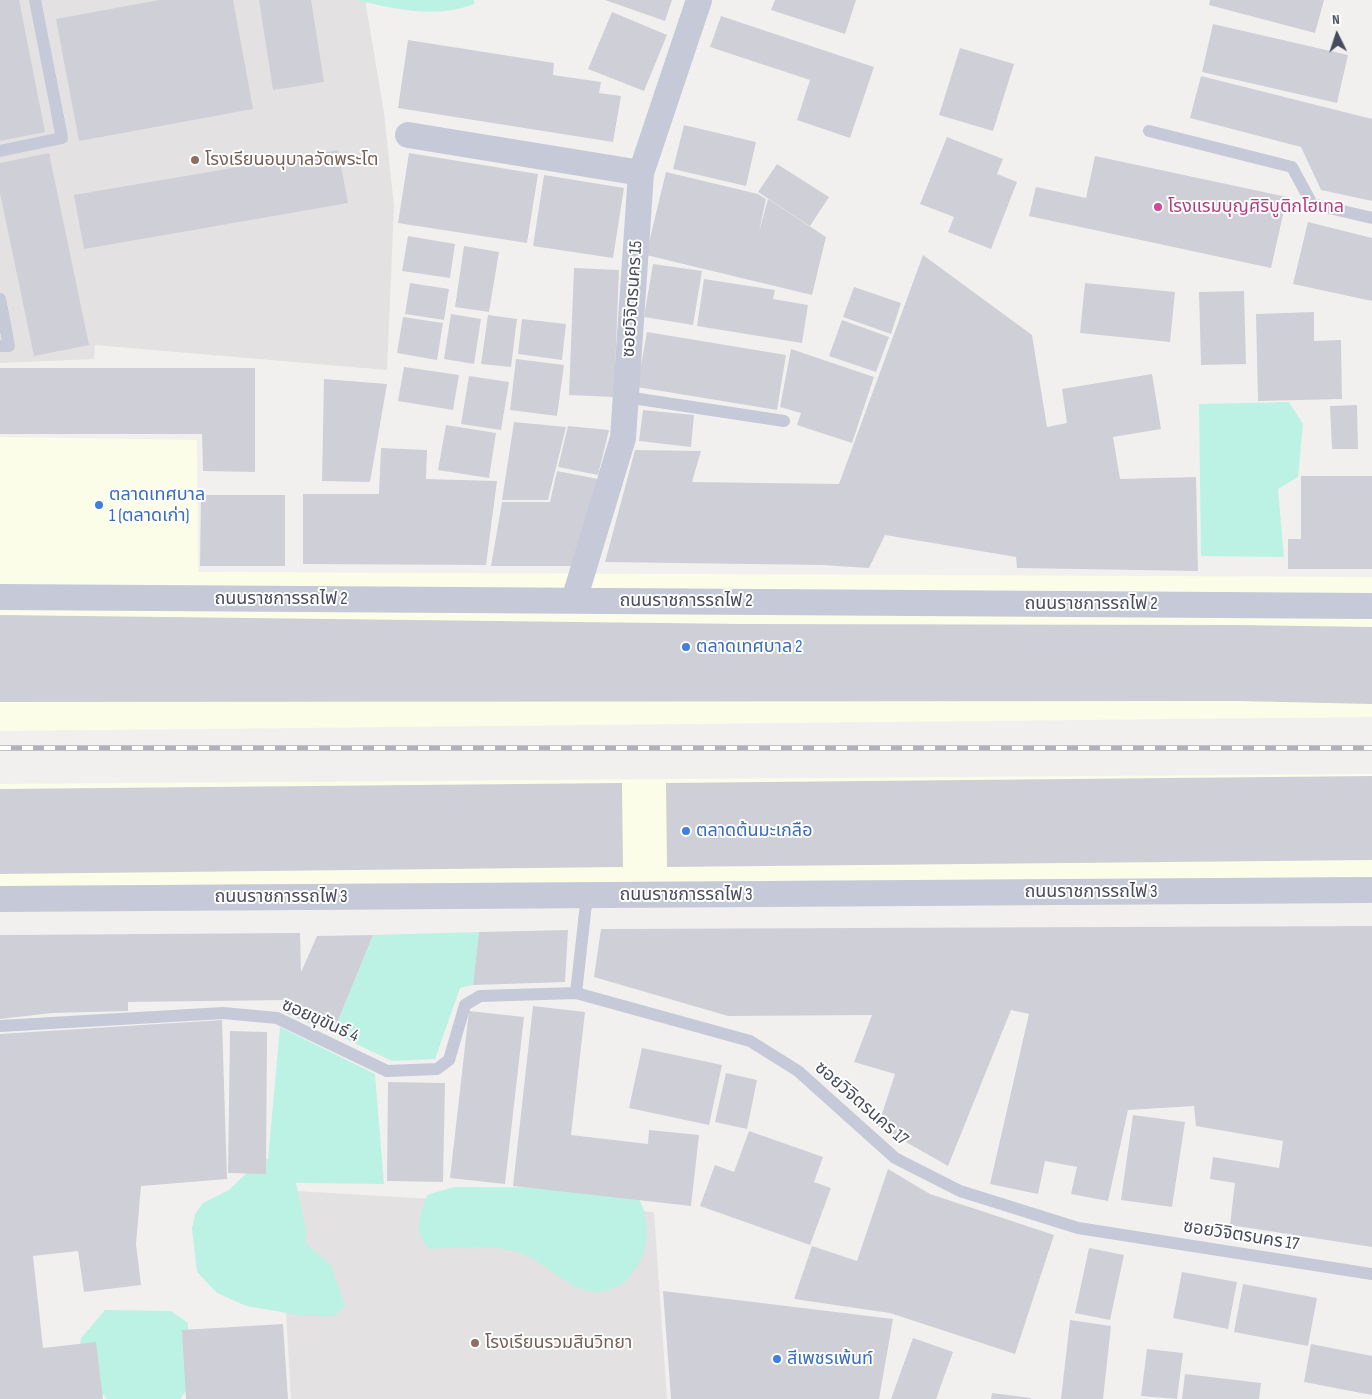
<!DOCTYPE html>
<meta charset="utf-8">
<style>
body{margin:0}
#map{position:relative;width:1372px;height:1399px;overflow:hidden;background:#f2f0ef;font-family:"Sofia Sans Condensed",sans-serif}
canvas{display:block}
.north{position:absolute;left:1312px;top:10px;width:50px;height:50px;-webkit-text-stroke:4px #fff;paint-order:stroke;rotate:356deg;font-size:14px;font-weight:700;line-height:20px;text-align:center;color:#464a5e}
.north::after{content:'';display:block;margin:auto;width:18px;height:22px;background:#464a5e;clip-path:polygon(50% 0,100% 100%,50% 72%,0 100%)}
</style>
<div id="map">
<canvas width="1372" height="1399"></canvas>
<div class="north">N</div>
</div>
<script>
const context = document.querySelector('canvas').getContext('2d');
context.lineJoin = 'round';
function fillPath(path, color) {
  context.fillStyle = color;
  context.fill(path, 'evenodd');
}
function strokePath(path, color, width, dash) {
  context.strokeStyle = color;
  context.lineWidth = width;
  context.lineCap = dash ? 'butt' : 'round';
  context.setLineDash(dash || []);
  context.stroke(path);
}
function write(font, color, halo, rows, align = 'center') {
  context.font = font + ' "Sofia Sans Condensed","Noto Sans Thai",sans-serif';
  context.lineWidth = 4;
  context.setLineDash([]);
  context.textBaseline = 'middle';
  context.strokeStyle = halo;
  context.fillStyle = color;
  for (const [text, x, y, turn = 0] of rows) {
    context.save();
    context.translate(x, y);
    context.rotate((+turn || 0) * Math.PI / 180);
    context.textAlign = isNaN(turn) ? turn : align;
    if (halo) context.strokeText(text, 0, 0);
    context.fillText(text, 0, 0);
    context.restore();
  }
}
fillPath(new Path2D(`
 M 0,437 L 197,440 L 198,572 L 1372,577 L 1372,717 L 0,731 Z
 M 1372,774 L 1372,877 L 0,886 L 0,784 Z`), '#fcfde9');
fillPath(new Path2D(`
 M 0,0 L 365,0 L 384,113 L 394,206 L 387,370 L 95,345 L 94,359 L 0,363 Z
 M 279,1190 L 654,1212 L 667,1399 L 291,1399 Z`), '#e3e1e1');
fillPath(new Path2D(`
 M 356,0 L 474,0 L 474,4 C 436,19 395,9 356,0 Z
 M 1289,402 L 1303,424 L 1298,477 L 1278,489 L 1284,557 L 1201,556 L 1199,404 Z
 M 479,932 L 473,985 L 460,988 L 435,1059 L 392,1061 L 333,1033 L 373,935 Z
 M 280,1027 L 375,1074 L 384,1184 L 296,1183 L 306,1229 L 306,1244 L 331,1265 L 345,1306 L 334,1316 L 305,1316 L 246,1306 L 217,1293 L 197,1272 L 192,1229 L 195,1214 L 203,1203 L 229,1190 L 261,1159 L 268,1159 Z
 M 454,1187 L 626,1188 C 642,1198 646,1211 647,1230 C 648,1248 641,1262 631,1275 C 624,1284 619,1286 609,1290 C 575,1302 548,1260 517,1252 C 489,1244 458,1248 429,1249 C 412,1229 420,1217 427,1195 Z
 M 105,1310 L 171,1311 L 188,1323 L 188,1388 L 180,1399 L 107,1399 L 77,1366 L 81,1338 Z`), '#bcf2e4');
fillPath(new Path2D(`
 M 0,0 L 19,0 L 45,132 L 0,141 Z
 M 159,0 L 233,0 L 253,109 L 79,141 L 56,19 Z
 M 259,0 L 311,0 L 324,82 L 273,90 Z
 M 605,0 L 672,0 L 665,21 Z
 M 775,0 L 856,0 L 845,34 L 771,10 Z
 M 1210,0 L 1324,0 L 1315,33 L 1209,5 Z
 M 612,12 L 667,35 L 644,91 L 588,69 Z
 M 721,16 L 874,67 L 850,138 L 797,120 L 810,80 L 710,47 Z
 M 1213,24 L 1348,55 L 1337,103 L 1202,72 Z
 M 408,40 L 554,63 L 553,75 L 601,82 L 599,93 L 621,96 L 613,142 L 398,108 Z
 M 960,48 L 1014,64 L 993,131 L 939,115 Z
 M 1201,76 L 1372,119 L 1372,201 L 1321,190 L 1301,147 L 1190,118 Z
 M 684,125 L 756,142 L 746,186 L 673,169 Z
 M 947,137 L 1003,159 L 997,174 L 1017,182 L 991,249 L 948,232 L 954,217 L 920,204 Z
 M 338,150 L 348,203 L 84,249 L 74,195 Z
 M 49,153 L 89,345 L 34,356 L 0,193 L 0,163 Z
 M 409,153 L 538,174 L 527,243 L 398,223 Z
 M 1095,156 L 1287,197 L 1271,268 L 1029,216 L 1036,187 L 1086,198 Z
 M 777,164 L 829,197 L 810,226 L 758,192 Z
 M 666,172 L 758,194 L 766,199 L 759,232 L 768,199 L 826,237 L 812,295 L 646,255 Z
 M 544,175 L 624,188 L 613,258 L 533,246 Z
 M 1308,222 L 1372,238 L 1372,301 L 1293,284 Z
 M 408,236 L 455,244 L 450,278 L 402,271 Z
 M 464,246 L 499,252 L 489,312 L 455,307 Z
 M 923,255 L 1032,335 L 1047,427 L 1067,423 L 1062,389 L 1152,374 L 1161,429 L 1113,437 L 1120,479 L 1196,477 L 1198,571 L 1017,568 L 1016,557 L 885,535 L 869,568 L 822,565 L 605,562 L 635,450 L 701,451 L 692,482 L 839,484 Z
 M 653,264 L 702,271 L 693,325 L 644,317 Z
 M 574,268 L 619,270 L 614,397 L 569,395 Z
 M 704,279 L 775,290 L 773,299 L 808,305 L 802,343 L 697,326 Z
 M 410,283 L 449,289 L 444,320 L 405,314 Z
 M 1085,283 L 1175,292 L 1170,342 L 1080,333 Z
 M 854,287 L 901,303 L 891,334 L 843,317 Z
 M 1244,291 L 1246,364 L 1201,365 L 1199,292 Z
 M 1314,312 L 1314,341 L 1341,340 L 1342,399 L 1258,401 L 1256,314 Z
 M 451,314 L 481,319 L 474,364 L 444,359 Z
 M 488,315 L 517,319 L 511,367 L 481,364 Z
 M 403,317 L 443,323 L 437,360 L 397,353 Z
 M 522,319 L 566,324 L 562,360 L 518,354 Z
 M 842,320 L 889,337 L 876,372 L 829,356 Z
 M 647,332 L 786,355 L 777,410 L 637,387 Z
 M 791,349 L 874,377 L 852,443 L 797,425 L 801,413 L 780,407 Z
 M 516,359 L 564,365 L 557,416 L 510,410 Z
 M 404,367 L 459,375 L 453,410 L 398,401 Z
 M 0,368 L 255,368 L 255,472 L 203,471 L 202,434 L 0,434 Z
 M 469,376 L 509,382 L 501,430 L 461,424 Z
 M 324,379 L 387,384 L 370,482 L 322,481 Z
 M 1357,405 L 1358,449 L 1332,449 L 1330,406 Z
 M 643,410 L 694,415 L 691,447 L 639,441 Z
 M 514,422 L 566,427 L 548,500 L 502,500 Z
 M 446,425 L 496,433 L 489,478 L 438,470 Z
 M 568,426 L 609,430 L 598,475 L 558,467 Z
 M 381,448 L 427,450 L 426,479 L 497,481 L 486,565 L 303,564 L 303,494 L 379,494 Z
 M 557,471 L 598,479 L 578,566 L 491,566 L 502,502 L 550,502 Z
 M 1301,476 L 1372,476 L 1372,569 L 1288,569 L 1288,539 L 1301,539 Z
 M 201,495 L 285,495 L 285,566 L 200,566 Z
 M 0,615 L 743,624 L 1237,625 L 1372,627 L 1372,704 L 1237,701 L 0,702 Z
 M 1372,776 L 1372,860 L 667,867 L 666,783 Z
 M 622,783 L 623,867 L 0,874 L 0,789 Z
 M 1372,926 L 1372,1247 L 1230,1225 L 1235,1183 L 1210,1179 L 1213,1157 L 1279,1168 L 1283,1141 L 1196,1126 L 1194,1106 L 1128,1110 L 1108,1201 L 1071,1194 L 1077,1167 L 1045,1161 L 1038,1194 L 990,1184 L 1029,1014 L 1011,1010 L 948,1166 L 878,1126 L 895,1074 L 854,1062 L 872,1015 L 728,1016 L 594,977 L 601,929 Z
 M 568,930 L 565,982 L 473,985 L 479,932 Z
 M 300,933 L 301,972 L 317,936 L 373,935 L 333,1033 L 283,1012 L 288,1000 L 128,1002 L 128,1011 L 52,1013 L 0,1019 L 0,935 Z
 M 533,1006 L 585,1012 L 571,1135 L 648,1144 L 649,1130 L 699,1135 L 691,1206 L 513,1186 Z
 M 469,1011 L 524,1017 L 505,1184 L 450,1178 Z
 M 222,1020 L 227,1179 L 141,1186 L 136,1244 L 141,1285 L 84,1292 L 78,1251 L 33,1256 L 43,1348 L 96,1342 L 103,1399 L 0,1399 L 0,1034 Z
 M 230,1031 L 267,1032 L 266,1174 L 228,1173 Z
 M 642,1048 L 722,1065 L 709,1125 L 629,1108 Z
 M 726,1073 L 757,1080 L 747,1129 L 715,1122 Z
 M 388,1082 L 445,1083 L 443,1182 L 387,1181 Z
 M 1133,1115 L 1185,1122 L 1172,1207 L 1121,1200 Z
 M 749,1131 L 823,1157 L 814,1182 L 831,1188 L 810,1245 L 700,1206 L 715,1165 L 734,1172 Z
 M 888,1169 L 930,1194 L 1054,1235 L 1015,1354 L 890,1313 L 794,1299 L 812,1246 L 857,1261 Z
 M 1089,1248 L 1124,1255 L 1110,1320 L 1075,1313 Z
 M 1182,1272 L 1237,1282 L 1228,1329 L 1173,1318 Z
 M 1243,1284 L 1317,1298 L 1308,1346 L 1234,1332 Z
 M 663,1291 L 893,1319 L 879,1399 L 671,1399 Z
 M 1070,1320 L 1111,1326 L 1103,1399 L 1061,1399 Z
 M 283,1324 L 288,1399 L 186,1399 L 182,1330 Z
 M 913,1338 L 953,1352 L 936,1399 L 891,1399 Z
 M 1311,1344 L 1372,1356 L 1372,1395 L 1304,1382 Z
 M 1147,1349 L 1183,1353 L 1177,1399 L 1141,1396 Z
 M 1185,1374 L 1261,1383 L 1259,1399 L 1182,1399 Z
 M 992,1393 L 1031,1398 L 1031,1399 L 991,1399 Z`), '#cfcfd7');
strokePath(new Path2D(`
 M 1149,131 L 1292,167 L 1312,204 L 1372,218
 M 0,151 L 62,138 L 35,0
 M 0,299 L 9,346 L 0,346
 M 626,397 L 784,421
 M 587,895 L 576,993 L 750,1041 L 798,1071 L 895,1158 L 960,1191 L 1078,1228 L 1372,1274
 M 0,1026 L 223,1013 L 277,1018 L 387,1071 L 437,1069 L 449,1060 L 465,1005 L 480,996 L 576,993`), '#c5c9d8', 12);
strokePath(new Path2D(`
 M 408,135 L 641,173
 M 0,597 L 1372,606
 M 574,600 L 623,438 L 641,173 L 699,0
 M 0,899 L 1372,890`), '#c5c9d8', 26);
const rail = new Path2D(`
 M 0,748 L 1372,748`);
strokePath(rail, '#b1b1ba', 5.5);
strokePath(rail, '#fff', 4, [11]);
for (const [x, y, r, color] of [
 [195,160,5,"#8d6e63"],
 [1158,207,5,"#d1479c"],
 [99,505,5,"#3f7fe0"],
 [686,647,5,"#3f7fe0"],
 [686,831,5,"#3f7fe0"],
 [475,1343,5,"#8d6e63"],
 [777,1359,5,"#3f7fe0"]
]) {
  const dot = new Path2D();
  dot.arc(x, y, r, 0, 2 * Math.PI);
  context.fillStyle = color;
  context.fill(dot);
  strokePath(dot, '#fff', 2);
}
write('18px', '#785e54', '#fff', [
 ["โรงเรียนอนุบาลวัดพระโต",205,160],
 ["โรงเรียนรวมสินวิทยา",485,1343]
], 'left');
write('18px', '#b23c85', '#fff', [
 ["โรงแรมบุญศิริบูติกโฮเทล",1168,207]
], 'left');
write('18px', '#464a5e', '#fff', [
 ["ซอยวิจิตรนคร 15",633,299,-86],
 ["ถนนราชการรถไฟ 2",281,599],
 ["ถนนราชการรถไฟ 2",686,601],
 ["ถนนราชการรถไฟ 2",1091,604],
 ["ถนนราชการรถไฟ 3",1091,892],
 ["ถนนราชการรถไฟ 3",686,895],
 ["ถนนราชการรถไฟ 3",281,897],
 ["ซอยขุขันธ์ 4",320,1021,24],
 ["ซอยวิจิตรนคร 17",861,1104,41],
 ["ซอยวิจิตรนคร 17",1241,1236,9]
]);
write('18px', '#366cbe', '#fff', [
 ["ตลาดเทศบาล",109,495],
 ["1 (ตลาดเก่า)",109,516],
 ["ตลาดเทศบาล 2",696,647],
 ["ตลาดต้นมะเกลือ",696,831],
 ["สีเพชรเพ้นท์",787,1359]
], 'left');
</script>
